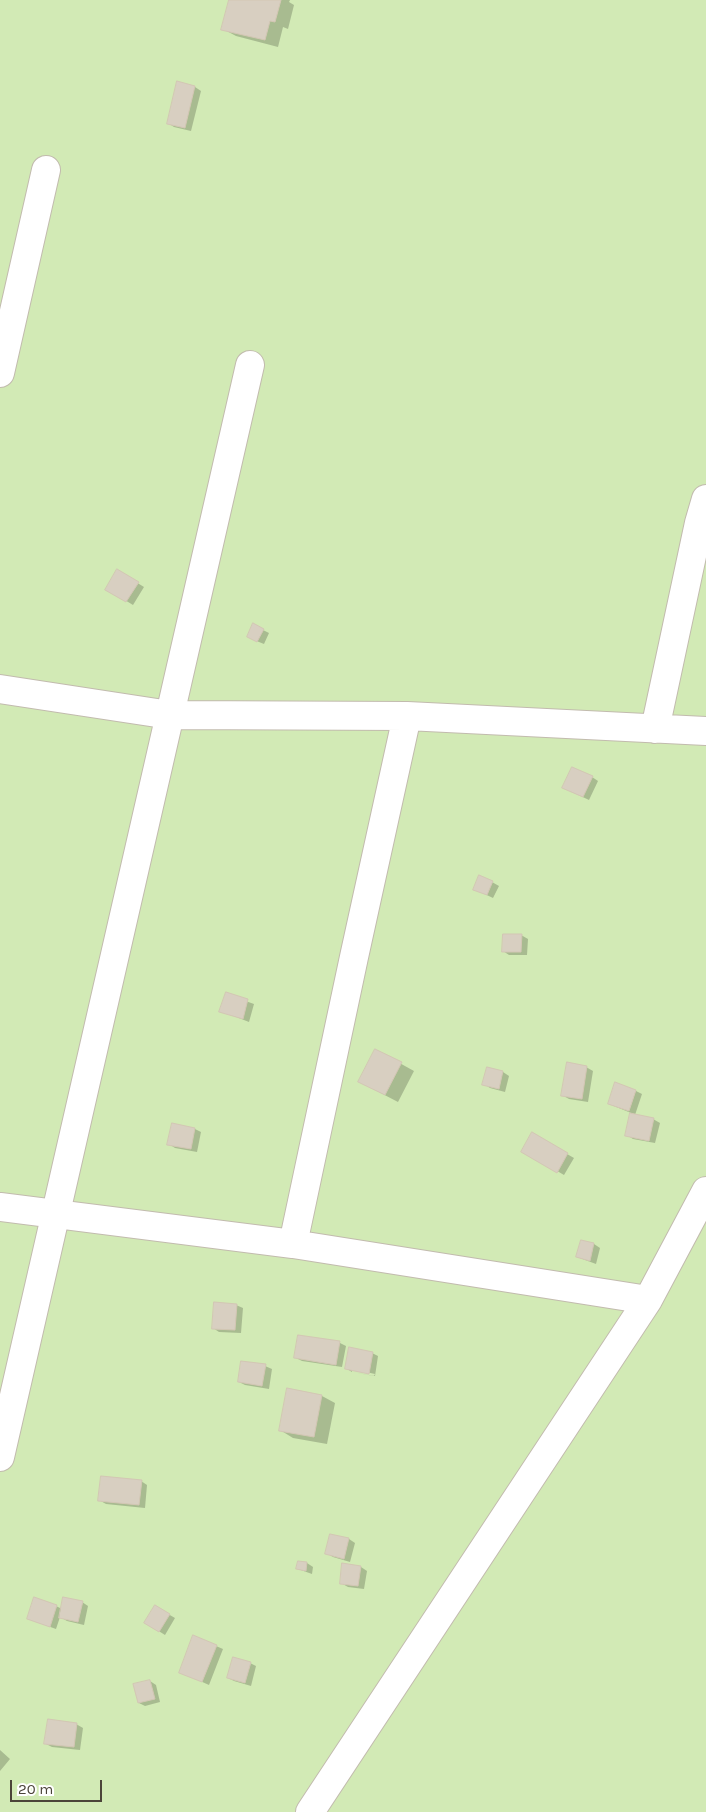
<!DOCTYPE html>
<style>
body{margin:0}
#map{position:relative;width:706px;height:1812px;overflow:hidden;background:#f6f3ec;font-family:Karla,sans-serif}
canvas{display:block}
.scale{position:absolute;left:10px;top:1780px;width:92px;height:22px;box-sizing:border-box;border:2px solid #4b4439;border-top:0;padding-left:6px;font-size:15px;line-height:18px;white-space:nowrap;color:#4b4439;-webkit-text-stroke:4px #fff;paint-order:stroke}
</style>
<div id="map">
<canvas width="706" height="1812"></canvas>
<div class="scale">20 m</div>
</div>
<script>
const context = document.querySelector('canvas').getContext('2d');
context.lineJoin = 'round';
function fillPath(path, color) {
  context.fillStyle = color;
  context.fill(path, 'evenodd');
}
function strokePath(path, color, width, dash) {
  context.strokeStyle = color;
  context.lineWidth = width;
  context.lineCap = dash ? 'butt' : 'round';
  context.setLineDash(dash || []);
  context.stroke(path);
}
fillPath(new Path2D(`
 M 0,0 L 706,0 L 706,1812 L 0,1812 Z`), '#d2eab5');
fillPath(new Path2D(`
 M 230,0 L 290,0 L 289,2 L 294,5 L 288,29 L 283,27 L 278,47 L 236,36 L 223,29 Z
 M 178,83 L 195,87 L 201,91 L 191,131 L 174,127 L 168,123 Z
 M 118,571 L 144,587 L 133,605 L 107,589 Z
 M 263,630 L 269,633 L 264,644 L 254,640 Z
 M 592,777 L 598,781 L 589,800 L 570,791 Z
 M 492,882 L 499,886 L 493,898 L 474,889 Z
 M 521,935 L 528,939 L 527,955 L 509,955 L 503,951 Z
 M 226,994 L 254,1004 L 249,1022 L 221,1011 Z
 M 376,1050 L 414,1071 L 398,1102 L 373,1089 Z
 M 586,1067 L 593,1071 L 588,1102 L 569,1099 L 562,1095 Z
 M 488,1068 L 503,1072 L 509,1076 L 505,1092 L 490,1088 L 484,1084 Z
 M 636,1091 L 642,1094 L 635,1115 L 653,1119 L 660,1123 L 655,1143 L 633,1139 L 627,1135 L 631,1113 L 609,1104 Z
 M 195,1129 L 201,1132 L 197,1152 L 175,1148 L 169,1144 Z
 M 532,1134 L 574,1158 L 564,1175 L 523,1151 Z
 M 594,1244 L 600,1248 L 596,1264 L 577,1257 Z
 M 236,1305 L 243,1308 L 241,1333 L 219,1332 L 213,1328 Z
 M 340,1343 L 346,1346 L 342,1367 L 302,1361 L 296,1358 Z
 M 372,1353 L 378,1356 L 375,1376 L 352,1372 L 374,1376 L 375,1374 L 352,1369 L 352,1372 L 347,1369 Z
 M 265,1366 L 272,1369 L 269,1389 L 245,1385 L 239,1382 Z
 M 322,1396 L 335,1403 L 327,1444 L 293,1438 L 280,1430 Z
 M 141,1481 L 147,1485 L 145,1508 L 106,1504 L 99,1500 Z
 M 331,1535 L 349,1539 L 355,1543 L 350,1562 L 333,1557 L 327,1553 Z
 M 299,1562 L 307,1563 L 313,1567 L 312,1574 L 298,1569 Z
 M 361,1567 L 367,1571 L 364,1589 L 348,1587 L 341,1583 Z
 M 82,1602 L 88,1606 L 84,1625 L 67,1621 L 60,1617 L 56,1629 L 28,1619 L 56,1606 L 62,1609 Z
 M 156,1607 L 175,1618 L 165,1635 L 146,1623 Z
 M 216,1646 L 223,1649 L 209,1685 L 180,1672 Z
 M 250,1663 L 256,1666 L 251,1686 L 234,1681 L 228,1678 Z
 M 150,1681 L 156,1685 L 160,1702 L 145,1706 L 139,1703 Z
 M 76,1724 L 83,1728 L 80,1750 L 52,1747 L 46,1744 Z
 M 0,1750 L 10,1759 L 0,1771 Z`), '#0003');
const building = new Path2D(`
 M 229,0 L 281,0 L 275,22 L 270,21 L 265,40 L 221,30 Z
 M 177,81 L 195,86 L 185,128 L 167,124 Z
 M 117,569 L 139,582 L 126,602 L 105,590 Z
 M 253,623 L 264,629 L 257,642 L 247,637 Z
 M 572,767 L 593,776 L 583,797 L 562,788 Z
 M 479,875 L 493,881 L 487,895 L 473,890 Z
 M 503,934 L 522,934 L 521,952 L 502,952 Z
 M 226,992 L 248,999 L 243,1019 L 219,1012 Z
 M 375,1049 L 402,1062 L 385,1095 L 358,1082 Z
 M 567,1062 L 587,1066 L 582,1099 L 561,1096 Z
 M 487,1067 L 503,1071 L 499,1089 L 482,1085 Z
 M 615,1082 L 636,1090 L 629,1111 L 608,1104 Z
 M 630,1113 L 654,1118 L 649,1141 L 625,1136 Z
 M 172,1123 L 195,1128 L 191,1149 L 167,1145 Z
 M 532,1132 L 568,1153 L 557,1173 L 521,1152 Z
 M 581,1240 L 594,1243 L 590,1261 L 576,1257 Z
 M 214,1302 L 237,1304 L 235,1330 L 212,1329 Z
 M 298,1335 L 340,1341 L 336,1365 L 294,1358 Z
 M 349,1347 L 373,1352 L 369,1374 L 345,1369 Z
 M 241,1361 L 266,1364 L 262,1386 L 238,1382 Z
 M 287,1388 L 322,1395 L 314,1437 L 279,1431 Z
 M 101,1476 L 142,1480 L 139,1505 L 98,1501 Z
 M 330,1534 L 349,1538 L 344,1559 L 325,1554 Z
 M 298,1561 L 307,1562 L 306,1571 L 296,1569 Z
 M 342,1563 L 361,1566 L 358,1586 L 340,1584 Z
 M 34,1597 L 57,1605 L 50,1627 L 27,1619 Z
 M 63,1597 L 83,1601 L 78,1622 L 59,1618 Z
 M 155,1605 L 170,1614 L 159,1632 L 144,1623 Z
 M 193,1635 L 217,1645 L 202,1682 L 179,1673 Z
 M 233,1657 L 251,1662 L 245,1683 L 227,1678 Z
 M 150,1680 L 155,1699 L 138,1703 L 133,1684 Z
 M 48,1719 L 77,1723 L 74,1747 L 44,1744 Z`);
fillPath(building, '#d8cfc1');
strokePath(building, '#d3c7b4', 1);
const minor = new Path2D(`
 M 0,373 L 46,170
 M 0,689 L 170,715 L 407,716 L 354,957 L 293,1244
 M 407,716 L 706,731
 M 655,729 L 699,523 L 706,499
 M 0,1207 L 293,1244 L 648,1300
 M 0,1457 L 250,365
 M 310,1812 L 648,1300 L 706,1191`);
strokePath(minor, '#c2bbae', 30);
strokePath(minor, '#fff', 28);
</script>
